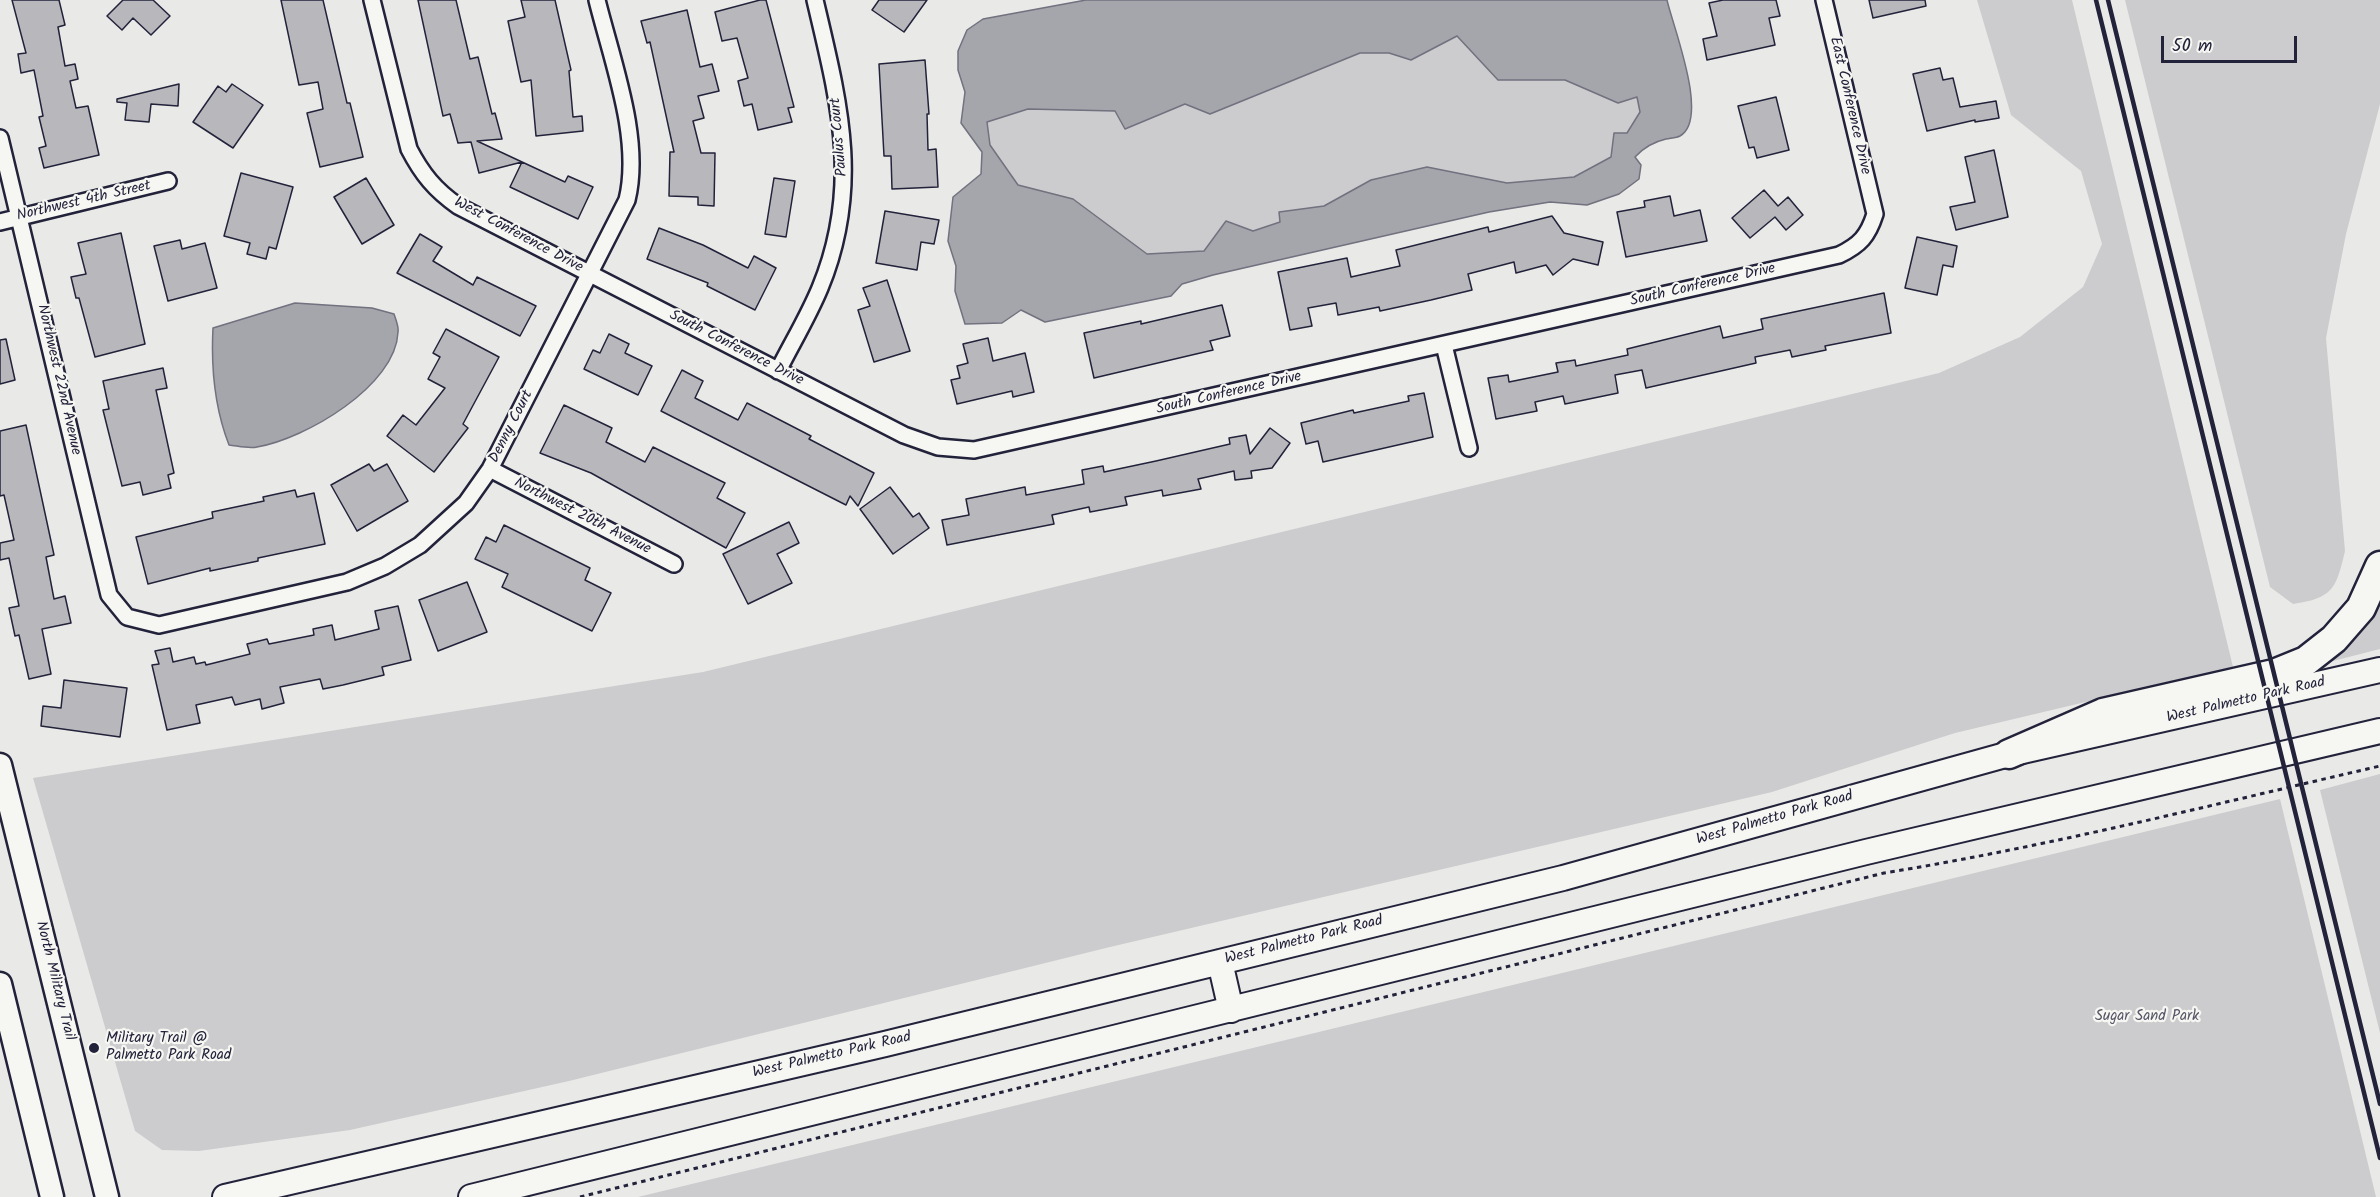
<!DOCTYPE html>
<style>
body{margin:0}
#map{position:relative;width:2380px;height:1197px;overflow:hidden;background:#e9e9e7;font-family:Kalam,sans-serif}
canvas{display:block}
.scale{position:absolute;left:2161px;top:36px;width:136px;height:27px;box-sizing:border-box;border:3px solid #22223b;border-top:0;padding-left:8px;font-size:18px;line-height:21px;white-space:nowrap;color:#22223b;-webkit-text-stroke:4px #f6f6f2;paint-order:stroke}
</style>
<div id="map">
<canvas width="2380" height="1197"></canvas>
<div class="scale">50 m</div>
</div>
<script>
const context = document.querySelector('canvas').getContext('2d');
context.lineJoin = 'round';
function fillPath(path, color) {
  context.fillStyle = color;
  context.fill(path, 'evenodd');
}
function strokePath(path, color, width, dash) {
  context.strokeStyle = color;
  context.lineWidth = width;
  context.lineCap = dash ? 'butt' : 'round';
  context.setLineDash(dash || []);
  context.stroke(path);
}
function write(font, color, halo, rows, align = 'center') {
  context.font = font + ' Kalam,sans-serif';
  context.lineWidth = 4.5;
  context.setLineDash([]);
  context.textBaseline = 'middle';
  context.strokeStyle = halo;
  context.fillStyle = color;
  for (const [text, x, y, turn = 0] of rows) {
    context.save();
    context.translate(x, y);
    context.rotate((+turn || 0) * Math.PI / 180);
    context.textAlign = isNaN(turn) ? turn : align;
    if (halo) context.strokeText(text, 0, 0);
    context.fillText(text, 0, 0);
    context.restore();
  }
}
fillPath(new Path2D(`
 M 1977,0 L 2072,0 L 2233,667 L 1955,733 L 1772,792 L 1110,947 L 569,1081 L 350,1130 L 199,1151 L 162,1150 L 135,1131 L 33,778 L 703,672 L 1939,373 L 2020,337 L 2083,287 L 2102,244 L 2081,171 L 2011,115 Z
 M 2125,0 L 2380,0 L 2380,104 L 2346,234 L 2326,338 L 2345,551 C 2336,589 2333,598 2293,604 L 2270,587 Z
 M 1457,36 L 1498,80 L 1565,80 L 1618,103 L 1637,97 L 1640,112 L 1627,133 L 1614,133 L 1611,157 L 1574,177 L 1507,184 L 1427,167 L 1371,180 L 1324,206 L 1279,212 L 1280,222 L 1253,231 L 1226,221 L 1204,251 L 1147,254 L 1073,199 L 1018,185 L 990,145 L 987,122 L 1028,109 L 1115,111 L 1125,129 L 1185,104 L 1210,114 L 1360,53 L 1389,53 L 1411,60 Z
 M 2380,606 L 2380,649 L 2329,662 L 2359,635 Z
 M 2380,774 L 2380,1033 L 2320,790 Z
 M 2280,799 L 2376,1197 L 638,1197 Z`), '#ccccce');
const water = new Path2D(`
 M 1086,0 L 1667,0 C 1673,27 1710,119 1680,136 C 1676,138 1670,138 1666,139 C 1653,142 1644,147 1635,157 L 1641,165 L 1639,179 L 1619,194 L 1587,205 L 1550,202 L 1489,212 L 1213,275 L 1182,284 L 1171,296 L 1045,322 L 1021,310 L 1002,323 L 965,324 L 955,291 L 956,266 L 948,241 L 953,197 L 981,174 L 982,152 L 961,123 L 965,92 L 958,70 L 958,51 L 967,30 L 983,19 ZM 1457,36 L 1498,80 L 1565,80 L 1618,103 L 1637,97 L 1640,112 L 1627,133 L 1614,133 L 1611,157 L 1574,177 L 1507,183 L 1427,167 L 1371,180 L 1324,206 L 1279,212 L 1280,222 L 1253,231 L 1226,221 L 1204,251 L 1147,254 L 1073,199 L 1018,185 L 990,145 L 987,122 L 1028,109 L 1115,111 L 1125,129 L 1185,104 L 1210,114 L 1360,53 L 1389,53 L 1411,60 Z
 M 295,303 L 372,308 L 394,314 C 396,320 399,327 398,332 C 396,386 305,439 257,447 C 249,449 238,446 229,445 C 215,409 211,366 213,328 Z`);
fillPath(water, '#a5a5ac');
strokePath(water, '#71717f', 1.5);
const building = new Path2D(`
 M 12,0 L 59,0 L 65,25 L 58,27 L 65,66 L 75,64 L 78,79 L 70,81 L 76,108 L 88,106 L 99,155 L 44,168 L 39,148 L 46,146 L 39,117 L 43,116 L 34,70 L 21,73 L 18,54 L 26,53 Z
 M 123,0 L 153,0 L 170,16 L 151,35 L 133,18 L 122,30 L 107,16 Z
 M 281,0 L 323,0 L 347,103 L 350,103 L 363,157 L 320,167 L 307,113 L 323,109 L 318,82 L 299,85 Z
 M 418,0 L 456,0 L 470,59 L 478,57 L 492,114 L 495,113 L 502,139 L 477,141 L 565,182 L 568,176 L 593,187 L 578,219 L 510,187 L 522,162 L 479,173 L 471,142 L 458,143 L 450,114 L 443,116 Z
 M 521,0 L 555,0 L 571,70 L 569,71 L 573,117 L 582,116 L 583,131 L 536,136 L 531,80 L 521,82 L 508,21 L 525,17 Z
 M 760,0 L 766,0 L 794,107 L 788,108 L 792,122 L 758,130 L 752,104 L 744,106 L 738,81 L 748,78 L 737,38 L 722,41 L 715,12 Z
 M 879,0 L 927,0 L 904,32 L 872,10 Z
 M 1723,0 L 1776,0 L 1780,16 L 1769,18 L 1775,45 L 1707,60 L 1703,39 L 1717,36 L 1709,3 Z
 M 1869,0 L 1925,0 L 1926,6 L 1873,18 Z
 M 687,10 L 700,67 L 712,64 L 719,91 L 698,96 L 704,118 L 693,121 L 701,153 L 715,153 L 714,206 L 698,205 L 698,197 L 669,196 L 670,152 L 674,152 L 650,42 L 647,43 L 641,21 Z
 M 925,60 L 929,114 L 927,114 L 928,150 L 936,149 L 938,187 L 892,189 L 891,156 L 884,156 L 879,64 Z
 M 1940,68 L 1943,80 L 1953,78 L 1960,107 L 1996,101 L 1999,118 L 1975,122 L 1975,120 L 1927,131 L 1913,74 Z
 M 179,84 L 178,106 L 151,104 L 149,122 L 125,120 L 127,103 L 117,102 L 117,99 Z
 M 232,84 L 263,105 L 233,148 L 193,122 L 218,86 L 226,92 Z
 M 1776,97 L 1789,150 L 1757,158 L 1754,147 L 1749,148 L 1738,106 Z
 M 1994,150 L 2008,217 L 1956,230 L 1950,207 L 1975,202 L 1965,157 Z
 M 241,173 L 293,187 L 276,249 L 269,247 L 266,259 L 247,254 L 250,243 L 224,236 Z
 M 366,178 L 394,225 L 362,244 L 334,197 Z
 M 774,178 L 795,181 L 786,237 L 765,234 Z
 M 1764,190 L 1778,206 L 1788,197 L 1803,215 L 1786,230 L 1775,217 L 1750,238 L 1732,218 Z
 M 1670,196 L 1674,216 L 1700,210 L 1707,241 L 1626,257 L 1617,212 L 1645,207 L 1644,201 Z
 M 885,211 L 939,220 L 934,244 L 921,242 L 917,270 L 876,263 Z
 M 1552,216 L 1564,233 L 1603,242 L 1598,265 L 1573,259 L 1553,275 L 1546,265 L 1516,273 L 1514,262 L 1468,274 L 1472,290 L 1431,300 L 1380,311 L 1379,307 L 1338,315 L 1336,303 L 1308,308 L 1312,326 L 1290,330 L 1278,272 L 1347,258 L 1351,277 L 1400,266 L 1396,250 L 1488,227 L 1489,232 Z
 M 659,228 L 703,245 L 748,268 L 754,256 L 776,268 L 755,310 L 707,286 L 708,283 L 647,259 Z
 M 121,233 L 145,344 L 95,357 L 79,298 L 76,298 L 71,277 L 86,274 L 78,243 Z
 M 420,234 L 442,247 L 433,261 L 473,285 L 477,277 L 536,306 L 520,336 L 397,273 Z
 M 1917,237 L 1957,246 L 1953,267 L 1943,265 L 1937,295 L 1905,288 Z
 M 180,240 L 182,249 L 205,243 L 217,288 L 168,301 L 154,246 Z
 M 887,280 L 910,351 L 874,362 L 858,310 L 870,306 L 863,288 Z
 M 1884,293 L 1891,333 L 1825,346 L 1826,350 L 1792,357 L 1790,350 L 1755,357 L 1756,363 L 1646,388 L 1642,370 L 1615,375 L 1618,393 L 1565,404 L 1563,396 L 1535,402 L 1537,411 L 1496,419 L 1488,378 L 1508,375 L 1509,382 L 1558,372 L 1556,363 L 1575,360 L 1576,366 L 1628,355 L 1627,349 L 1720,326 L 1723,338 L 1763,329 L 1761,319 Z
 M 1222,305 L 1230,336 L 1210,341 L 1213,350 L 1094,378 L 1084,333 L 1141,321 L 1141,324 Z
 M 446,329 L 499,357 L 463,424 L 468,428 L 434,472 L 387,436 L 403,415 L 416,425 L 445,388 L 428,379 L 440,357 L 433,353 Z
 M 609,334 L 629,344 L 625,353 L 652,366 L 638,395 L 584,369 L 593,350 L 600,353 Z
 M 988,338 L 993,361 L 1025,353 L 1034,392 L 1013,397 L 1012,391 L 957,404 L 951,380 L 960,378 L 957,366 L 968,363 L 963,344 Z
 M 6,339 L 15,380 L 0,384 L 0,340 Z
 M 163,368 L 167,388 L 156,390 L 174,473 L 168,475 L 171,488 L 143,495 L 140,482 L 122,486 L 103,410 L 109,409 L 103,381 Z
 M 682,370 L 703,381 L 695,398 L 738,420 L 747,403 L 811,436 L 809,439 L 874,473 L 858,506 L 850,496 L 846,505 L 661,411 Z
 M 1424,393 L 1433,437 L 1323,462 L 1318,441 L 1306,444 L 1301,423 L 1353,410 L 1354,413 L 1409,401 L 1408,396 Z
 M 564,405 L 612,428 L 606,442 L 645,462 L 653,447 L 725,483 L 717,498 L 745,513 L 726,548 L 591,473 L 540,453 Z
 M 26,425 L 54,555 L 46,557 L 54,599 L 65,596 L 71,623 L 42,629 L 51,674 L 29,679 L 19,635 L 15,636 L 9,608 L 19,606 L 9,558 L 0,560 L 0,543 L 14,540 L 4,495 L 0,496 L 0,431 Z
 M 1270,428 L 1290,443 L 1272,468 L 1251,471 L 1252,478 L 1235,480 L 1234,471 L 1198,479 L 1201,489 L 1163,496 L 1162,490 L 1125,497 L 1127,505 L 1090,512 L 1089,507 L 1052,515 L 1054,524 L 947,545 L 942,520 L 969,515 L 966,499 L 1025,487 L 1026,495 L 1084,484 L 1082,470 L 1103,466 L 1104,472 L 1156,461 L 1230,444 L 1229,438 L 1246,435 L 1250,454 Z
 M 369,464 L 374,471 L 387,464 L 408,501 L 357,531 L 331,485 Z
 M 890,487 L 913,517 L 919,513 L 929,528 L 893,554 L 860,509 Z
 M 295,490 L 297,497 L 314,493 L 325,544 L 258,558 L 258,561 L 210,571 L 210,568 L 148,584 L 136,537 L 213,518 L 212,512 L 264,501 L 263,497 Z
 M 789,522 L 799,543 L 777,554 L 792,583 L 748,604 L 723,554 Z
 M 504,525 L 590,568 L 585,580 L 611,593 L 592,631 L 502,587 L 508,574 L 475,559 L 486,537 L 496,542 Z
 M 467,582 L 487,632 L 438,651 L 419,600 Z
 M 398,606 L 411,660 L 382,667 L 384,675 L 343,685 L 323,689 L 320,679 L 280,687 L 284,703 L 262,709 L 260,699 L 235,705 L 232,697 L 196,705 L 200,723 L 167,730 L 152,665 L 159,664 L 155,651 L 170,648 L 173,662 L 194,657 L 196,664 L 205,662 L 206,665 L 250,654 L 247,644 L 267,639 L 269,644 L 314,635 L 313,629 L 332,625 L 335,640 L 379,629 L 375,611 Z
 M 64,680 L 127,688 L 120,737 L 41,726 L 43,706 L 61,708 Z`);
fillPath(building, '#b8b8bc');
strokePath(building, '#22223b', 1.5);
const minor = new Path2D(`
 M 372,0 L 409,149 C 422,174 435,190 458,206 L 904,435 L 938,447 L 974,450 L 1839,255 C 1860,245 1868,236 1875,214 L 1824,0
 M 0,138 L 109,595 L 127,617 L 159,625 L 347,582 L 385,566 L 420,545 L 466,503 L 490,469 L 627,200 C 642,139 612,61 597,0
 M 0,222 L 168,181
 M 1444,345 L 1469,448
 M 778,371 C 792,343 808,317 820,288 C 862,186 839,102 815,0
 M 490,469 L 674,564`);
const secondary = new Path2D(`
 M 0,765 L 107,1197
 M 0,984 L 52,1197`);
const primary = new Path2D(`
 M 1220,962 L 1231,1010
 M 225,1197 L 885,1044 L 1563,878 L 2009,754 L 2380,670
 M 471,1197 L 1866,852 L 2380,731`);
const motorway = new Path2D(`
 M 2009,754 L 2103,713 L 2274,674 L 2306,661 L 2334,639 L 2361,608 L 2380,566`);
strokePath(minor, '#22223b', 20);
strokePath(secondary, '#22223b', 27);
strokePath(primary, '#22223b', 28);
strokePath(motorway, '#22223b', 33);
strokePath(new Path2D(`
 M 580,1197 L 1884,873 C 2051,846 2215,804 2380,766`), '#22223b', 3, [4.5, 4.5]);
strokePath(minor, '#f6f6f2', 15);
strokePath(secondary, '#f6f6f2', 22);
strokePath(primary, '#f6f6f2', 24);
strokePath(motorway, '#f6f6f2', 28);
strokePath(new Path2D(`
 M 2096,0 L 2380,1158
 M 2108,0 L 2380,1104`), '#22223b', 4.5);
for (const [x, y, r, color] of [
 [94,1048,6,"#22223b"]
]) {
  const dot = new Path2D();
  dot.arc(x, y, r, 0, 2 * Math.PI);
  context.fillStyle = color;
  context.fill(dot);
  strokePath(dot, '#f6f6f2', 2);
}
write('15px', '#22223b', '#f6f6f2', [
 ["East Conference Drive",1849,106,77],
 ["Paulus Court",840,137,-95],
 ["Northwest 4th Street",84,202,-13],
 ["West Conference Drive",518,236,28],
 ["South Conference Drive",1703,286,-13],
 ["South Conference Drive",736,349,27],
 ["Northwest 22nd Avenue",58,380,77],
 ["South Conference Drive",1229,394,-13],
 ["Denny Court",512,427,-63],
 ["Northwest 20th Avenue",582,517,27],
 ["West Palmetto Park Road",2246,701,-13],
 ["West Palmetto Park Road",1775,819,-16],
 ["West Palmetto Park Road",1304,941,-14],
 ["North Military Trail",54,981,76],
 ["West Palmetto Park Road",832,1056,-13]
]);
write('15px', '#555567', '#f6f6f2', [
 ["Sugar Sand Park",2147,1017]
]);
write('15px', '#22223b', '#f6f6f2', [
 ["Military Trail @",106,1039],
 ["Palmetto Park Road",106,1056]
], 'left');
</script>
